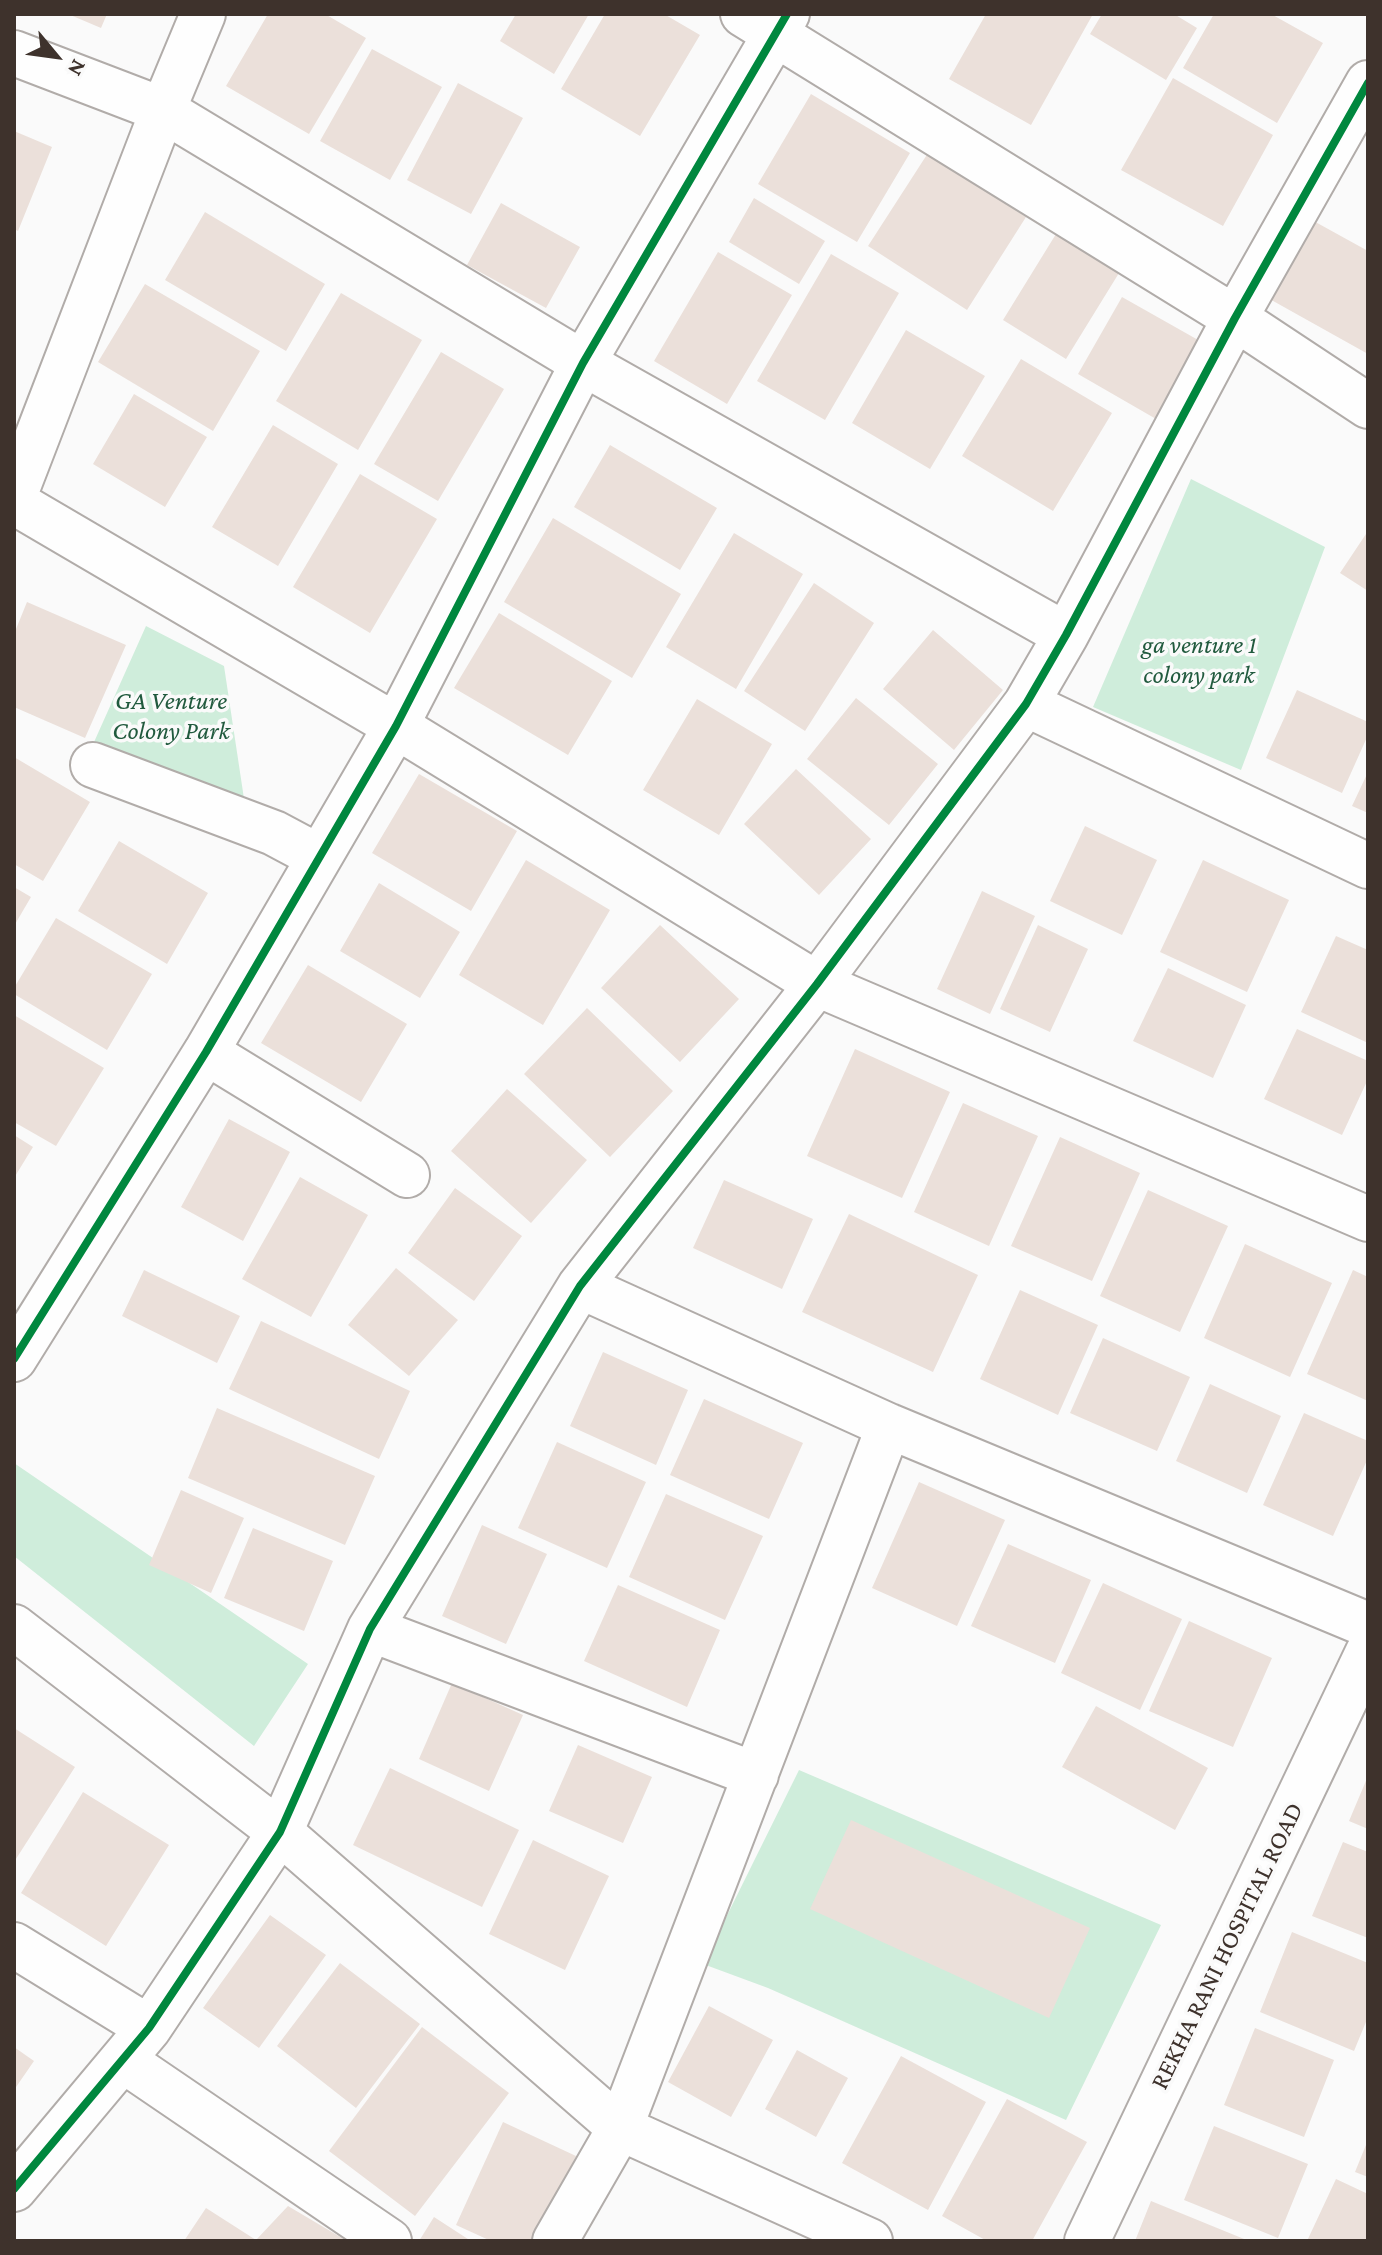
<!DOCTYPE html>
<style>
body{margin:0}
#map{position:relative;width:1382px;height:2255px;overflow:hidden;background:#fafafa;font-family:"Crimson Pro",serif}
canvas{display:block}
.frame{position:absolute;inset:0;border:16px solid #3e322c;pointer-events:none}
.north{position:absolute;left:16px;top:16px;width:80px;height:80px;-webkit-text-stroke:6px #fafafa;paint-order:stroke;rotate:119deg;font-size:22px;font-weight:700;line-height:32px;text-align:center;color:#3e322c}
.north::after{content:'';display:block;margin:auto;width:28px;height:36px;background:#3e322c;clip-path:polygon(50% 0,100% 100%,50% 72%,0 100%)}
</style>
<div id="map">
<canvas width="1382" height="2255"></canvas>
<div class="frame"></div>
<div class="north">N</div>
</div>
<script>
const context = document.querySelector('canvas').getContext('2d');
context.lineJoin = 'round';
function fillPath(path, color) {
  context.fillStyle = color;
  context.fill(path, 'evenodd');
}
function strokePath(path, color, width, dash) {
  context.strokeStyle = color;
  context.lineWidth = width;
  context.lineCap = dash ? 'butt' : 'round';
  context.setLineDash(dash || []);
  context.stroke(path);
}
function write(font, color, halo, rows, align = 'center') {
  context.font = font + ' "Crimson Pro",serif';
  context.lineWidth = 7;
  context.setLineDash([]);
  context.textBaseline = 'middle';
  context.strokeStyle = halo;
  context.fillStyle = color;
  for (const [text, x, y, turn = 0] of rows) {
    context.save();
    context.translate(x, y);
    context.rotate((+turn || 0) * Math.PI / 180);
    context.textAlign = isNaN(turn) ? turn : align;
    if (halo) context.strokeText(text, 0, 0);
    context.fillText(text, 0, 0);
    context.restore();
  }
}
fillPath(new Path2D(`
 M 1191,479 L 1325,547 L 1241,770 L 1093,707 Z
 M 146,626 L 224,666 L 246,812 L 90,751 Z
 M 14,1463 L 308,1664 L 254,1746 L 14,1556 Z
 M 799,1770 L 1161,1925 L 1066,2120 L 768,1988 L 703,1964 Z`), '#cfeddb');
fillPath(new Path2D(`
 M 68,14 L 107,14 L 101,28 Z
 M 268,14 L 325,14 L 366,38 L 309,134 L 226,86 Z
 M 516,14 L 589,14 L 554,74 L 500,41 Z
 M 605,14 L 664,14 L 700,35 L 640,136 L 561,89 Z
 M 986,14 L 1093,14 L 1031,125 L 949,79 Z
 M 1102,14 L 1174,14 L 1197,28 L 1166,80 L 1090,34 Z
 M 1214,14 L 1271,14 L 1323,43 L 1277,123 L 1183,68 Z
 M 372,49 L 442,87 L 390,180 L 320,141 Z
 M 1173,78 L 1273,135 L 1223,226 L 1121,170 Z
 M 458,83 L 523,118 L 471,214 L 407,180 Z
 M 811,94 L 910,153 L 857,242 L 758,184 Z
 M 14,131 L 52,147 L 18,231 L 14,229 Z
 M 928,153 L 1026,217 L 967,310 L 868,246 Z
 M 754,198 L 825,241 L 799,284 L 729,242 Z
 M 501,203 L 580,247 L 546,308 L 467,265 Z
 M 205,212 L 325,284 L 286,351 L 165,280 Z
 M 1310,219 L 1368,251 L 1368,354 L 1266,297 Z
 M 1056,234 L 1119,273 L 1066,359 L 1003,320 Z
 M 718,252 L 792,295 L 727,404 L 654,361 Z
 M 831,254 L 899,293 L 825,420 L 757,381 Z
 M 145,284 L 260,351 L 213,431 L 98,362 Z
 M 341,293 L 422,340 L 358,450 L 276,401 Z
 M 1122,297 L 1207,345 L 1163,423 L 1078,374 Z
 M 906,330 L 985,376 L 930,469 L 852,423 Z
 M 441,352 L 504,389 L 438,501 L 374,464 Z
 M 1021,359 L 1112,413 L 1053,511 L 962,456 Z
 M 134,394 L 207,437 L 165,507 L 93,464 Z
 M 273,425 L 338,464 L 278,566 L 212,527 Z
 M 610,445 L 717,508 L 680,570 L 574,507 Z
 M 360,474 L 437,519 L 370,633 L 293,587 Z
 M 553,518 L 681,594 L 632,678 L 504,602 Z
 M 1368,531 L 1368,591 L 1340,573 Z
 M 734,533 L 803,574 L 736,689 L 666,647 Z
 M 814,583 L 874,623 L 805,731 L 744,691 Z
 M 27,602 L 126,645 L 85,738 L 14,707 L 14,634 Z
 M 499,613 L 612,681 L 568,755 L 454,688 Z
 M 933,630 L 1003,690 L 954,750 L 883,689 Z
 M 1297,690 L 1368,722 L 1368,735 L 1342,793 L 1266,758 Z
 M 856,698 L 938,764 L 889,825 L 807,759 Z
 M 697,699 L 772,744 L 719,835 L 643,790 Z
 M 14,757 L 90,802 L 43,881 L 14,864 Z
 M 796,769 L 871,839 L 819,895 L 744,824 Z
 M 1368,772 L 1368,813 L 1352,806 Z
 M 419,774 L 517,831 L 471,911 L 372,853 Z
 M 1085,826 L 1157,860 L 1122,935 L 1050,901 Z
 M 119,841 L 208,893 L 167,964 L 78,911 Z
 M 526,860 L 610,910 L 543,1025 L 459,975 Z
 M 1203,860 L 1289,900 L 1247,992 L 1160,952 Z
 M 379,883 L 460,932 L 420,998 L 340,951 Z
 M 14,887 L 31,897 L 14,926 Z
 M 982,891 L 1035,916 L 990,1014 L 937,989 Z
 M 56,918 L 152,974 L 107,1050 L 14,994 L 14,988 Z
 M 660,925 L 739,999 L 680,1062 L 601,988 Z
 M 1038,925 L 1088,949 L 1050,1032 L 1000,1009 Z
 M 1336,936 L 1368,950 L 1368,1043 L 1301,1012 Z
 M 308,965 L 407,1024 L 361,1102 L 261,1043 Z
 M 1168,968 L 1246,1005 L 1213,1078 L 1133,1041 Z
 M 587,1008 L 673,1091 L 610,1157 L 524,1074 Z
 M 14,1015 L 104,1068 L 56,1146 L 14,1122 Z
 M 1297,1029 L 1368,1061 L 1368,1079 L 1342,1135 L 1264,1099 Z
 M 855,1049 L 950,1092 L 902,1198 L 807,1156 Z
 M 507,1089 L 587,1160 L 531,1223 L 451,1151 Z
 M 963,1103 L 1038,1136 L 989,1246 L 914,1212 Z
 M 229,1119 L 290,1152 L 243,1241 L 181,1207 Z
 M 14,1135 L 33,1147 L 14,1178 Z
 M 1060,1137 L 1140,1173 L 1092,1281 L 1011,1246 Z
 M 300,1177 L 368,1215 L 311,1317 L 242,1279 Z
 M 724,1180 L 813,1219 L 782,1289 L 693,1248 Z
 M 455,1188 L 522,1236 L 474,1301 L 408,1253 Z
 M 1148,1190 L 1228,1226 L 1180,1332 L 1100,1296 Z
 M 849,1214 L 978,1275 L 933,1372 L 802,1312 Z
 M 1245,1244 L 1332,1283 L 1290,1377 L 1204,1338 Z
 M 396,1268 L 458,1320 L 409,1376 L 348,1325 Z
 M 144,1270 L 240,1316 L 217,1363 L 122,1316 Z
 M 1353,1270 L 1368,1277 L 1368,1401 L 1307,1374 Z
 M 1020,1290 L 1098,1325 L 1058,1415 L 980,1379 Z
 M 261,1321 L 410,1391 L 379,1459 L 229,1389 Z
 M 1103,1338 L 1190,1377 L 1157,1451 L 1070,1413 Z
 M 603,1352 L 688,1390 L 656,1465 L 570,1426 Z
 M 1210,1384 L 1281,1416 L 1247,1493 L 1176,1461 Z
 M 704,1399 L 803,1443 L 769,1519 L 670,1475 Z
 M 217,1408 L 375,1476 L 345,1545 L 188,1478 Z
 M 1304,1413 L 1368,1441 L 1368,1458 L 1333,1536 L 1263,1505 Z
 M 557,1442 L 646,1482 L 607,1568 L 518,1528 Z
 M 919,1482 L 1005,1520 L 957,1626 L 872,1588 Z
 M 181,1490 L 244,1518 L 211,1593 L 149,1565 Z
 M 666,1494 L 763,1536 L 725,1620 L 629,1577 Z
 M 482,1525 L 547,1554 L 506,1644 L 442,1616 Z
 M 253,1528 L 333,1561 L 304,1631 L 224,1598 Z
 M 1008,1544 L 1091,1580 L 1055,1663 L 971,1626 Z
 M 1103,1583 L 1182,1619 L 1140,1710 L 1061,1673 Z
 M 618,1585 L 720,1630 L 687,1707 L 584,1661 Z
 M 1189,1621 L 1272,1658 L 1233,1747 L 1149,1711 Z
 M 452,1683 L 523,1715 L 489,1791 L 419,1759 Z
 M 1096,1706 L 1208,1768 L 1175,1830 L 1062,1767 Z
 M 14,1728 L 75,1767 L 14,1862 Z
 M 578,1745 L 652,1777 L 623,1843 L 549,1811 Z
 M 390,1768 L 519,1830 L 482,1907 L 353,1845 Z
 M 1368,1776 L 1368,1829 L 1349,1821 Z
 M 83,1792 L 169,1845 L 106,1946 L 21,1893 Z
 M 851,1820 L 1090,1928 L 1049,2018 L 810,1909 Z
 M 533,1840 L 609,1876 L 565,1970 L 489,1934 Z
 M 1343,1842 L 1368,1852 L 1368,1938 L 1312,1916 Z
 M 270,1915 L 326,1955 L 259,2048 L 203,2008 Z
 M 1292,1932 L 1368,1963 L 1368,2017 L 1354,2051 L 1260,2012 Z
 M 340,1963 L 420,2024 L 356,2108 L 277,2046 Z
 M 709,2006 L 773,2040 L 731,2117 L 668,2082 Z
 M 422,2027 L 509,2093 L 415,2216 L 329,2151 Z
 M 1255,2028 L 1334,2060 L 1304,2137 L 1224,2105 Z
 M 14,2047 L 34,2061 L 14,2090 Z
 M 797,2050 L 848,2078 L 816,2137 L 765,2109 Z
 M 901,2056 L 986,2102 L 928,2210 L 842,2163 Z
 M 1007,2099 L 1087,2142 L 1032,2241 L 987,2241 L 942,2216 Z
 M 503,2122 L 576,2156 L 536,2241 L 491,2241 L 456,2225 Z
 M 1214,2126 L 1308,2164 L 1278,2238 L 1184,2200 Z
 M 1368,2140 L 1368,2177 L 1355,2172 Z
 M 1336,2179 L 1368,2194 L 1368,2241 L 1307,2241 Z
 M 1151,2201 L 1249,2241 L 1135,2241 Z
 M 288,2206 L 347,2241 L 184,2241 L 206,2208 L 256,2240 Z
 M 434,2217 L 471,2241 L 419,2241 Z`), '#ebe0da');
const minor = new Path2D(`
 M 743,14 L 1235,318 L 1368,406
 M 14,53 L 163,110 L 583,363 L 1066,635
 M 14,497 L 163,110 L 203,14
 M 14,502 L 396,726 L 817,984 L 1368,1219
 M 1026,704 L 1368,866
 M 93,765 L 274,833 L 319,857
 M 206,1052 L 407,1175
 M 580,1286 L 889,1426 L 1368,1625
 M 14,1359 L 206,1052 L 396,726 L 583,363 L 787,14
 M 14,1627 L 280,1832 L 620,2128 L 870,2241
 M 370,1629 L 756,1775
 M 14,1945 L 149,2028
 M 123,2060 L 389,2241
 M 14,2189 L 149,2028 L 280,1832 L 370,1629 L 580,1286 L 817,984 L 1026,704 L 1066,635 L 1235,318 L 1368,83
 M 555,2241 L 620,2128 L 889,1426
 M 1087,2241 L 1368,1652`);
strokePath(minor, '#b1aca9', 48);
strokePath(minor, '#fefefe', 44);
strokePath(new Path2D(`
 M 14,1359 L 206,1052 L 396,726 L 583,363 L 787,14
 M 14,2189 L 149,2028 L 280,1832 L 370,1629 L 580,1286 L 817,984 L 1026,704 L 1066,635 L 1235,318 L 1368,83`), '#00873e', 8);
write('italic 26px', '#215a3e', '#fafafa', [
 ["ga venture 1",1199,645],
 ["colony park",1199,675],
 ["GA Venture",171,701],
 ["Colony Park",171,731]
]);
write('26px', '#3e322c', '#fafafa', [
 ["REKHA RANI HOSPITAL ROAD",1227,1946,-64]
]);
</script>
